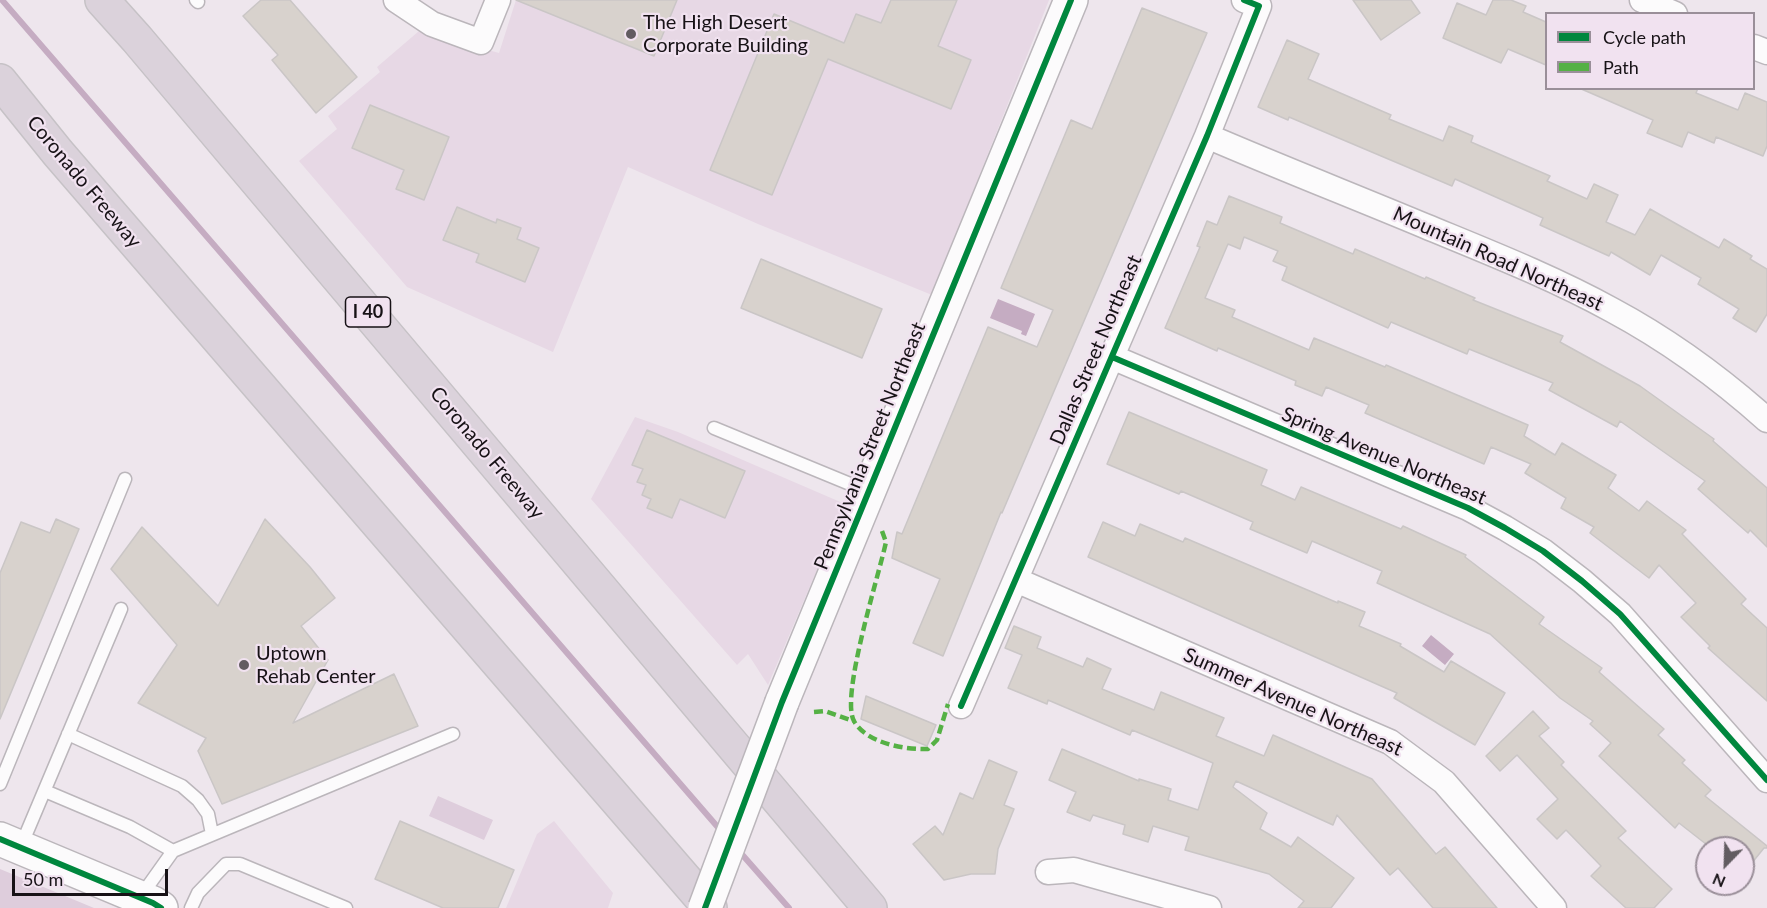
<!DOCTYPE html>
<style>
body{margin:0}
#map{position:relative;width:1767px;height:908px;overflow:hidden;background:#eee6ed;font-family:Lato,sans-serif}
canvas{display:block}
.legend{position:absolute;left:1545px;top:12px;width:210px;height:78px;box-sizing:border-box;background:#f1e2f0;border:2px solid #9a8f99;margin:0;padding:8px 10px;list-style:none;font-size:18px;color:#171216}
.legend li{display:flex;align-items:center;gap:12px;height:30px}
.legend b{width:30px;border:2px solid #9a8f99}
.north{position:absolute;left:1695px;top:836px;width:60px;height:60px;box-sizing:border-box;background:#f1e2f0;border:2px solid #9a8f99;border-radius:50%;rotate:203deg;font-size:16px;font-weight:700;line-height:24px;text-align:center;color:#171216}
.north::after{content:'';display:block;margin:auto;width:21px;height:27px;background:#625c61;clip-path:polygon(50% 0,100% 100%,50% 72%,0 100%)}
.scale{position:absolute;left:12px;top:869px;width:156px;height:27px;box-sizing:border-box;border:3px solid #171216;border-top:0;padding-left:8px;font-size:18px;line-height:21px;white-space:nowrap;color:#171216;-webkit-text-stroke:4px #f1e2f0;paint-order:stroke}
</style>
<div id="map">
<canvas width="1767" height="908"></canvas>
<ul class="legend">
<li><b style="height:8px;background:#00873e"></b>Cycle path</li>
<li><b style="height:8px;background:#55b145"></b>Path</li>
</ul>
<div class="north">N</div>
<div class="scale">50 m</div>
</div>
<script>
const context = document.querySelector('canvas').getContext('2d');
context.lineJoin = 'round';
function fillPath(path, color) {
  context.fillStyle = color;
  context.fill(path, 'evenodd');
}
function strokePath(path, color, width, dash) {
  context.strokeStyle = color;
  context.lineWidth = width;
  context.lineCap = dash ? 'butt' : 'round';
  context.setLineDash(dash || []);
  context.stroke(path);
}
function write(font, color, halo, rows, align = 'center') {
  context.font = font + ' Lato,sans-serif';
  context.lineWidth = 4.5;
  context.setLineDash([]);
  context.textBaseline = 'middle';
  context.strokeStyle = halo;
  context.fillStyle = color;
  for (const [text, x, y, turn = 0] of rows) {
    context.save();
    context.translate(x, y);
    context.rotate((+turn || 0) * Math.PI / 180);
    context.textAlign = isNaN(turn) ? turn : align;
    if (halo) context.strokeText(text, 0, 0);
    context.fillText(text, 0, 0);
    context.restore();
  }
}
fillPath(new Path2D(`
 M 516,0 L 1049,0 L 932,295 L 758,224 L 628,167 L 553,352 L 407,287 L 299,161 L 337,129 L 328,116 L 380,72 L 377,67 L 419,31 L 446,42 L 467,44 L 499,53 Z
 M 635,417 L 678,432 L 845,504 L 768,685 L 748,654 L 737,665 L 591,499 Z
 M 554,821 L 613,893 L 608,908 L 506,908 L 537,834 Z`), '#e7d8e5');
fillPath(new Path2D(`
 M 438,796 L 493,820 L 484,840 L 429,816 Z
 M 0,869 L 94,908 L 0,908 Z`), '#decddc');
fillPath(new Path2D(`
 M 998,299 L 1035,314 L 1026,336 L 1021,334 L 1022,331 L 990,318 Z
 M 1431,635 L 1454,654 L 1445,665 L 1422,646 Z`), '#c5acc2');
strokePath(new Path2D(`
 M 2,0 L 722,832
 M 739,851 L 789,908`), '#c5acc2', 6);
const building = new Path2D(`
 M 261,0 L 290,0 L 357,77 L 316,113 L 272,60 L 278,55 L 243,16 Z
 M 516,0 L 677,0 L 654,56 Z
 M 891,0 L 957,0 L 938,46 L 971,60 L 951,109 L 828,59 L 772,195 L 710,170 L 774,14 L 844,43 L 856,14 L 881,23 Z
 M 1353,0 L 1411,0 L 1420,13 L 1381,40 Z
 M 1493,0 L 1511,0 L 1526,6 L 1523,12 L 1546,22 L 1546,65 L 1508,49 L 1501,63 L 1443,38 L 1457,3 L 1486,15 Z
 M 1142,8 L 1207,33 L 1002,513 L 1001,512 L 943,656 L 913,643 L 940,579 L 892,558 L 897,532 L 902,534 L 988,327 L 1037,347 L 1053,310 L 1001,288 L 1071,120 L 1092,129 Z
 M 1287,40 L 1319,54 L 1308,79 L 1391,115 L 1389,119 L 1443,141 L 1449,126 L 1473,136 L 1471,142 L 1550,176 L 1547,181 L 1587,199 L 1594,184 L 1618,195 L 1606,222 L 1635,235 L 1650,209 L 1719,248 L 1724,239 L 1752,256 L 1750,259 L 1767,269 L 1767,314 L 1756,332 L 1733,318 L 1739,309 L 1698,284 L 1701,278 L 1661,255 L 1650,275 L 1611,252 L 1609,256 L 1540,225 L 1543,218 L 1455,179 L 1452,186 L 1289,117 L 1288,120 L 1258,107 Z
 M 1579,88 L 1698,88 L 1696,93 L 1738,110 L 1745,93 L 1767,102 L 1767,146 L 1763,156 L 1716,137 L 1714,143 L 1688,132 L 1682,147 L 1647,133 L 1653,120 Z
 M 370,105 L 449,137 L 424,200 L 396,189 L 404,170 L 352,148 Z
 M 1229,196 L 1282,217 L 1280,223 L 1353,254 L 1355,249 L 1425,279 L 1426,277 L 1475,298 L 1473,300 L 1563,336 L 1560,342 L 1640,386 L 1714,439 L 1713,441 L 1767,488 L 1767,547 L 1750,530 L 1748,533 L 1698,489 L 1705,481 L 1620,421 L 1617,427 L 1549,390 L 1553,383 L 1469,349 L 1467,354 L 1391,322 L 1388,328 L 1282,280 L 1287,267 L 1273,261 L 1278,251 L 1244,237 L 1240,249 L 1228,244 L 1205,298 L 1235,310 L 1232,317 L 1309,350 L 1314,338 L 1385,367 L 1386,365 L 1528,425 L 1524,436 L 1555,455 L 1562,443 L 1616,475 L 1608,488 L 1639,511 L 1647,501 L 1686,530 L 1682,534 L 1746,599 L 1741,604 L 1767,628 L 1767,701 L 1708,648 L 1710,646 L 1681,617 L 1696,603 L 1659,565 L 1649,578 L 1590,533 L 1594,527 L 1561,508 L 1566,498 L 1525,473 L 1531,464 L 1491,447 L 1484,464 L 1365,413 L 1369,405 L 1326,387 L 1322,396 L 1295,385 L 1296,381 L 1218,348 L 1217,351 L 1165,328 L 1200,247 L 1197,246 L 1207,221 L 1217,225 Z
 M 457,207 L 496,223 L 497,219 L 521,228 L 517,239 L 539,248 L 525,282 L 476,262 L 479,254 L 443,240 Z
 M 761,259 L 882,309 L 862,358 L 741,308 Z
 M 1129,412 L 1267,470 L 1261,485 L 1295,500 L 1301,487 L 1401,529 L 1403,526 L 1466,555 L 1465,557 L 1544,617 L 1539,624 L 1602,668 L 1599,672 L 1664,729 L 1658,735 L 1685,760 L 1682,763 L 1711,790 L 1705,796 L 1767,846 L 1767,848 L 1764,848 L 1743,874 L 1743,848 L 1711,848 L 1679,823 L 1675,828 L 1599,756 L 1611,743 L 1590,724 L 1593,721 L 1560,698 L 1490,634 L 1377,583 L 1382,571 L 1312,541 L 1307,553 L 1250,529 L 1253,522 L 1181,491 L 1179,494 L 1107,464 Z
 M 647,430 L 745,471 L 725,518 L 680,499 L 672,518 L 647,508 L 651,499 L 642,495 L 646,485 L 637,482 L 643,469 L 632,465 Z
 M 56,519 L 79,529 L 0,719 L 0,573 L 21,522 L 50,533 Z
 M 265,519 L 310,567 L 335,598 L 301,626 L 328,660 L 293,723 L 394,674 L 418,726 L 222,804 L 198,751 L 206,738 L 138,703 L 177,645 L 111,569 L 142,527 L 218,606 Z
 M 1103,522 L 1135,536 L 1140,524 L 1183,542 L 1185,538 L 1338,603 L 1338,601 L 1365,612 L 1359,626 L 1401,644 L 1400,646 L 1444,672 L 1451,661 L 1505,693 L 1475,745 L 1394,698 L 1397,693 L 1088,557 Z
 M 1014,626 L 1041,637 L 1037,648 L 1083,667 L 1087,658 L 1111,669 L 1102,689 L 1154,710 L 1161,692 L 1224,718 L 1216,736 L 1264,756 L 1273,735 L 1372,779 L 1436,854 L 1445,847 L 1497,908 L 1433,908 L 1398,868 L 1390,875 L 1337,815 L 1333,825 L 1236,781 L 1233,787 L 1267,813 L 1260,829 L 1291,847 L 1298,837 L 1354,878 L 1331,908 L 1298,908 L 1304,901 L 1269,874 L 1185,850 L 1189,837 L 1153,826 L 1148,842 L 1123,834 L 1125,825 L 1093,815 L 1090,821 L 1067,812 L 1076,792 L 1049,780 L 1062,749 L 1139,781 L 1139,779 L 1171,789 L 1168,800 L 1198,810 L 1213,763 L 1132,730 L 1130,735 L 1048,700 L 1047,704 L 1008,688 L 1022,655 L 1005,648 Z
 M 866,696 L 936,725 L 927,746 L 861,719 Z
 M 1533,711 L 1549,728 L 1539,736 L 1564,762 L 1561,765 L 1626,831 L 1618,838 L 1672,889 L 1654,908 L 1626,908 L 1591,876 L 1601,866 L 1566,830 L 1557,839 L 1537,819 L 1558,799 L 1517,755 L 1500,771 L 1486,756 Z
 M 989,760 L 1017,772 L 1004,805 L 1014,809 L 998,849 L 995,874 L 971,874 L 944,880 L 913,844 L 935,826 L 943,835 L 960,793 L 973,799 Z
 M 400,821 L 514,870 L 498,908 L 443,908 L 375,879 Z`);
fillPath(building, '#d8d2cd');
strokePath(building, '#cac6c6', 1.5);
const lane = new Path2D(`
 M 196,0 L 198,2
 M 714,428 L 867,491
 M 68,734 L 182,786 L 198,800 L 208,814 L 212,834
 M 0,784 L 125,479
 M 45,791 L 130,827 L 173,851
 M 21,846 L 121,609
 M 141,896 L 173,851 L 453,734
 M 191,908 L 198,893 L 226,864 L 240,864 L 346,908`);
const street = new Path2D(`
 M 396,0 L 432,24 L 481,42 L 498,0
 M 1642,0 L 1675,14
 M 1754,47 L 1767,52
 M 1207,136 C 1279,167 1353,196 1425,226 C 1488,252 1552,277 1612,310 C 1668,340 1720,378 1767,420
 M 1112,357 L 1468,508 L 1505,528 L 1543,551 L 1582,581 L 1620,614 L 1767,780
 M 1016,580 L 1390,742 L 1444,782 L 1554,908
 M 961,706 L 1207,136 L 1259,6 L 1244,0
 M 1048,872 L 1074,870 L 1209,908`);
const secondary = new Path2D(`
 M 782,702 L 1071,0
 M 0,839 L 153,903 L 161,908`);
const highway = new Path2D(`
 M 102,0 L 137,39 L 870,908
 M 0,81 L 58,153 L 710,908`);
strokePath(lane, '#bbb6bb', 15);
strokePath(street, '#bbb6bb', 27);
strokePath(secondary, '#bbb6bb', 36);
strokePath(highway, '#c6c2c6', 36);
strokePath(lane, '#fcfbfc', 12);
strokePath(street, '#fcfbfc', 24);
strokePath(secondary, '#fcfbfc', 33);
strokePath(highway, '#dbd2db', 33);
const secondaryBridge = new Path2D(`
 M 705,908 L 782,702`);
strokePath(secondaryBridge, '#bbb6bb', 36, []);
strokePath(secondaryBridge, '#fcfbfc', 33);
strokePath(new Path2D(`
 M 882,531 L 886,542 C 879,575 840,697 854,721 C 866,743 905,750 928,749 L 937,740 L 948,704
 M 814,712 L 825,711 L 853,721`), '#55b145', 4.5, [9, 4.5]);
strokePath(new Path2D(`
 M 1112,357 L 1468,508 L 1505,528 L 1543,551 L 1582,581 L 1620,614 L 1767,780
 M 961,706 L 1207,136 L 1259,6 L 1244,0
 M 0,839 L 153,903 L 161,908
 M 705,908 L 782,702 L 1071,0`), '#00873e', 6);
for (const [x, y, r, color] of [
 [631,34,6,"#625c61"],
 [244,665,6,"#625c61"]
]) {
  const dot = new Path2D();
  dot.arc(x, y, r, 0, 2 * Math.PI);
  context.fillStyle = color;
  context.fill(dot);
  strokePath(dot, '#f1e2f0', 2);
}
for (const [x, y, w] of [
 [368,312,45]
]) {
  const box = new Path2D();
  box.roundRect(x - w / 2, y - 15, w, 30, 4.5);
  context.fillStyle = '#f1e2f0';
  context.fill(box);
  strokePath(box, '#171216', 1.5);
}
write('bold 18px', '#171216', null, [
 ["I 40",368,312]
]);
write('20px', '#171216', '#f1e2f0', [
 ["The High Desert",643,23],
 ["Corporate Building",643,46],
 ["Uptown",256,654],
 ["Rehab Center",256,677]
], 'left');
write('20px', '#171216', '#f1e2f0', [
 ["Coronado Freeway",84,182,50],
 ["Mountain Road Northeast",1498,259,24],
 ["Dallas Street Northeast",1096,350,-67],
 ["Pennsylvania Street Northeast",870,446,-68],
 ["Coronado Freeway",487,453,50],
 ["Spring Avenue Northeast",1384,456,23],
 ["Summer Avenue Northeast",1293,702,24]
]);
</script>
